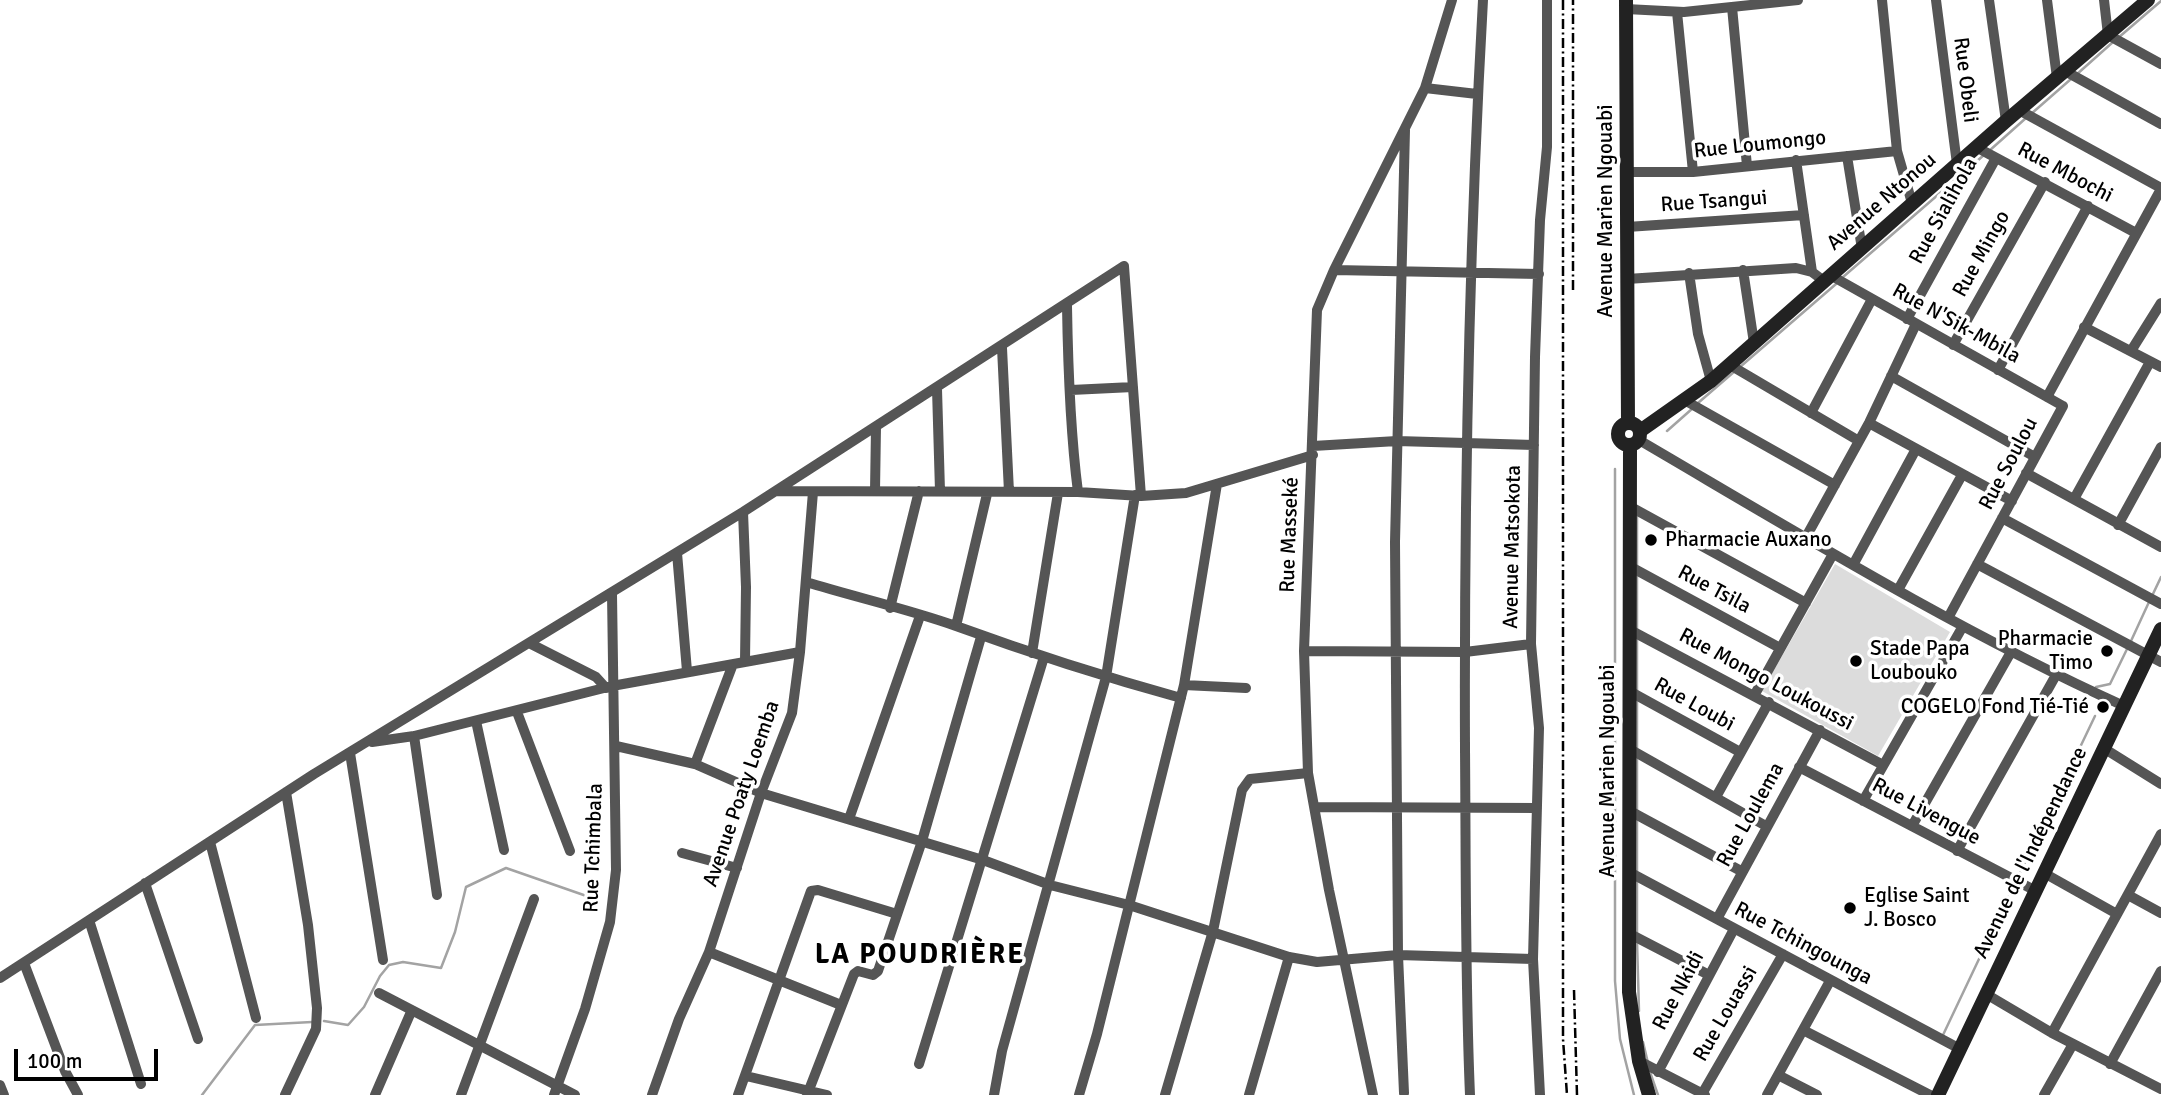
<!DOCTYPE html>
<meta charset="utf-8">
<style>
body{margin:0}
#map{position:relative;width:2161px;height:1095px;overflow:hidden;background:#fff;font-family:Signika,sans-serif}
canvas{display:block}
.scale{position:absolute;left:14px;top:1049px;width:144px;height:32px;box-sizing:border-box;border:4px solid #000;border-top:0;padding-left:9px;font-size:21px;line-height:24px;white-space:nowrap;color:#000;-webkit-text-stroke:5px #fff;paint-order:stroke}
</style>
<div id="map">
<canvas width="2161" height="1095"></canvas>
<div class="scale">100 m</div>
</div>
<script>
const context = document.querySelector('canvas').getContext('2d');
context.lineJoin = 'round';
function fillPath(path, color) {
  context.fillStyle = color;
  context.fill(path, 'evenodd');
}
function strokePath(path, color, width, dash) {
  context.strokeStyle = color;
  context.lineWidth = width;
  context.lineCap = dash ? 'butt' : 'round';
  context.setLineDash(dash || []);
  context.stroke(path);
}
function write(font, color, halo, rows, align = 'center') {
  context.font = font + ' Signika,sans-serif';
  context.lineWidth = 7;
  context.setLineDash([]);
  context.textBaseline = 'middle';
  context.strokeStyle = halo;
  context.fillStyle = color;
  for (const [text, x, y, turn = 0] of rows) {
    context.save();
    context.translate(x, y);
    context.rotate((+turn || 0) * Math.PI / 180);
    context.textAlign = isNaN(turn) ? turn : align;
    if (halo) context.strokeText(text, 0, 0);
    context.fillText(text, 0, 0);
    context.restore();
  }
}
fillPath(new Path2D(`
 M 1835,564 L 1950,632 L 1878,756 L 1762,691 Z`), '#dcdcdc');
strokePath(new Path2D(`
 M 2118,38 L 2161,1
 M 2076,75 L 2113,42
 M 2031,114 L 2071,79
 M 1989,151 L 2026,118
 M 1843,277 L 1984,155
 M 1740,367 L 1836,284
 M 1698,403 L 1735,371
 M 1667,431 L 1693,408
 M 1615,469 L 1615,981 L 1620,1039 L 1634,1095
 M 1637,514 L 1637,566
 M 2152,596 L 2161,577
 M 1637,629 L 1637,573
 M 2131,641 L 2149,602
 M 2096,687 L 2110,684 L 2128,647
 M 1637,692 L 1637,640
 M 1637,748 L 1637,699
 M 1637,759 L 1637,811
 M 1637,871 L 1637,818
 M 2018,877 L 2095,716
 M 1637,934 L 1637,881
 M 1637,941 L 1639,1011
 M 324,1021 L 348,1025 L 364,1007 L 380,976 L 389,965 L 403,962 L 441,968 L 455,932 L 466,887 L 506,868 L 598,900
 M 1943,1035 L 2015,883
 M 1643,1042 L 1648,1063
 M 1650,1072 L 1658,1095
 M 202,1095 L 255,1025 L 312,1022`), '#a3a3a3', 2.5);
strokePath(new Path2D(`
 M 1882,0 L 1897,151 L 1912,203
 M 1936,0 L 1957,164
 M 1989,0 L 2006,121
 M 2047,0 L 2057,78
 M 2104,0 L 2108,35 L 2161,64
 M 1732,7 L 1747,166
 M 1626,9 L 1684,12 L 1798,0
 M 1677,12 L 1693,172
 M 2065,71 L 2161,124
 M 1425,88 L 1477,94
 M 2019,110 L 2161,188
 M 1976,147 L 2136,233
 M 1847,156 L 1862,249
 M 1796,160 L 1812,272
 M 1627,172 L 1693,172 L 1897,151
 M 1627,227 L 1804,215
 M 1334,270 L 1539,274
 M 1743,270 L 1754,343
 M 1689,273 L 1698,334 L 1711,381
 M 1830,275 L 2063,406
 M 1627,279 L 1796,268 L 1812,272 L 1824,281
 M 1067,306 C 1068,369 1070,430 1078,492
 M 1907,319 L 1996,158
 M 2084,327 L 2161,367
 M 1953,345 L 2045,182
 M 1002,348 L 1009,492
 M 2131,351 L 2161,303
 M 1730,365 L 1859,441
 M 1998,370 L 2088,206
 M 1891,376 L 2035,457
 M 937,389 L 940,491
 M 1071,390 L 1133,387
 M 2051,399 L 2047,397 L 2161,189
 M 1686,401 L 1835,485
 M 1811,413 L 1872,299
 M 1869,423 L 2012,501
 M 1639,440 C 1798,533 1956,630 2124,706
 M 1313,446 L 1397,441 L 1534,445
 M 2026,473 L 2161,547
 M 776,491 L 1078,492 L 1141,496 L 1186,493 L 1313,455
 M 875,491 L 876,427
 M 2074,499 L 2150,362
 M 1629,506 L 1806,603
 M 743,512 L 746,587 L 745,661
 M 2002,518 L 2161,604
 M 2118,525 L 2161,447
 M 1806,537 L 1869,423 L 1916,324
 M 677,553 L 687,671
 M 1977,564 L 2161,662
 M 1853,565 L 1916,449
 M 1629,566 L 1780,648
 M 806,582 C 855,597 908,609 956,626 C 1030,653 1105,677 1181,698
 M 1898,590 L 1962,475
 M 890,608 L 919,491
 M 1948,618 L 2063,406
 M 956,626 L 987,494
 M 1630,630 L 1883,765
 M 531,644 L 596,677 L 606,688
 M 1304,651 L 1465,652 L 1531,644
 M 1032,653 L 1058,493
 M 1184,685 L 1246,688
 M 1629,691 L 1740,752
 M 1755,694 L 1833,554
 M 517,712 L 570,851
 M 476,721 L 504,850
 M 414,736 L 437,895
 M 372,742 L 414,736 L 612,686 L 800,652
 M 616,746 L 695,764 L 761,793 L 983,860 L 1050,885 L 1129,905 L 1289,957 L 1317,962 L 1398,955 L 1533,959
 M 1628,748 L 1766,826
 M 2105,749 L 2161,784
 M 350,753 L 383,960
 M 695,764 L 733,664
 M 1799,767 L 2036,891
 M 1716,797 L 1769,702
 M 1863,801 L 1963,626
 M 1315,807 L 1537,808
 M 1628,810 L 1741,871
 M 849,819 L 920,616
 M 1912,826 L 2011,652
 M 210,842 L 256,1018
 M 1957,851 L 2056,675
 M 682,853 L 737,868
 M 1629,872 L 1960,1049
 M 2044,873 L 2117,914
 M 145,883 L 198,1039
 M 2128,895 L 2161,913
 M 1717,919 L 1820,730
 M 89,920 L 141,1084
 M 1630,934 L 1709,975
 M 709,952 L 841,1005
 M 24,963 L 65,1071 L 78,1095
 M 0,978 L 314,774 L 743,512 L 1124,266 L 1141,496
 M 379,993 L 575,1095
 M 1986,994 L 2052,1033 L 2161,1089
 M 1803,1030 L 1930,1095
 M 2052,1033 L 2161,834
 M 1639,1061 L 1705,1095
 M 919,1064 L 1044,657
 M 2110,1064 L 2161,971
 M 1658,1072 L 1734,929
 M 1778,1075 L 1817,1095
 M 746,1076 L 827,1095
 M 0,1085 L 4,1095
 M 1404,1093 L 1398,955 L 1395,542 L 1405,130
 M 1702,1094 L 1783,954
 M 285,1095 L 316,1029 L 317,1008 L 308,925 L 286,792
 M 375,1095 L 411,1012
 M 461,1095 L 534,899
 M 554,1095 L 585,1009 L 610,922 L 616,870 L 612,594
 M 652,1095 L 679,1019 L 709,952 L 761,793 L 792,713 L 800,652 L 813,492
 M 738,1095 L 811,891 L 818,890 L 897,914
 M 807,1095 L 854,974 L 858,971 L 873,975 L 878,971 L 922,841 L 981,637
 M 994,1095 L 1002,1051 L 1106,677 L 1135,495
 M 1079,1095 L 1097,1034 L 1184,685 L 1217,484
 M 1165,1095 L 1213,931 L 1242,790 L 1250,779 L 1308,773
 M 1249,1095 L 1289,957
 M 1373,1095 L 1329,890 L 1308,773 L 1304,651 L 1317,310 L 1334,270 L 1425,88 L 1452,0
 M 1470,1095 C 1465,979 1466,864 1465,748 C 1464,498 1469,249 1483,0
 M 1540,1095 L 1533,959 L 1539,728 L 1531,644 L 1535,357 L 1540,220 L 1547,147 L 1547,0
 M 1767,1095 L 1830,981
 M 2044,1095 L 2073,1044`), '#555', 10);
strokePath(new Path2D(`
 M 1626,0 L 1628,423
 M1618 434a11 11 0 1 1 22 0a11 11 0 1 1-22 0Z
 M 1640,431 L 1711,381 L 2006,121 L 2148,0
 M 1630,446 L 1629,992 L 1639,1061 L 1649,1095
 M 1938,1095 L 2161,629`), '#222', 14);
strokePath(new Path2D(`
 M 1563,0 L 1563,1039 L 1567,1095
 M 1573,290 L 1573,0
 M 1574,990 L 1577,1095`), '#000', 2.5, [10, 3.5, 2, 3.5]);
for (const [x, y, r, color] of [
 [1651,540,7,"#000"],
 [2107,651,7,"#000"],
 [1856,661,7,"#000"],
 [2103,707,7,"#000"],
 [1850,908,7,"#000"]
]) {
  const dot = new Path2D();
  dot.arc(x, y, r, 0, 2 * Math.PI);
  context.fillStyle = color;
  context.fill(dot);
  strokePath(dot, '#fff', 2.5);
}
write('21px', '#000', '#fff', [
 ["Rue Obeli",1965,80,83],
 ["Rue Loumongo",1760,145,-6],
 ["Rue Mbochi",2065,173,28],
 ["Rue Tsangui",1714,202,-4],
 ["Avenue Ntonou",1882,202,-41],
 ["Avenue Marien Ngouabi",1606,211,-90],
 ["Rue Sialihola",1944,211,-61],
 ["Rue Mingo",1982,254,-61],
 ["Rue N'Sik-Mbila",1956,324,29],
 ["Rue Soulou",2009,464,-62],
 ["Rue Masseké",1290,535,-88],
 ["Avenue Matsokota",1513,547,-89],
 ["Rue Tsila",1714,590,28],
 ["Rue Mongo Loukoussi",1766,680,28],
 ["Rue Loubi",1694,705,29],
 ["Avenue Marien Ngouabi",1608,771,-90],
 ["Avenue Poaty Loemba",742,794,-71],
 ["Rue Livengue",1926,812,28],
 ["Rue Loulema",1751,815,-61],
 ["Rue Tchimbala",594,848,-88],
 ["Avenue de l'Indépendance",2031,853,-64],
 ["Rue Tchingounga",1803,944,28],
 ["Rue Nkidi",1679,991,-62],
 ["Rue Louassi",1726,1014,-60]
]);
write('21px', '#000', '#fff', [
 ["Pharmacie Auxano",1665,540],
 ["Pharmacie",2093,639,"right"],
 ["Timo",2093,663,"right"],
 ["Stade Papa",1870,649],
 ["Loubouko",1870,673],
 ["COGELO Fond Tié-Tié",2089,707,"right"],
 ["Eglise Saint",1864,896],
 ["J. Bosco",1864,920]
], 'left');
context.letterSpacing = '2px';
write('bold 28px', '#000', '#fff', [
 ["LA POUDRIÈRE",920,956]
]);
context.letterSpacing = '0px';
</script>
